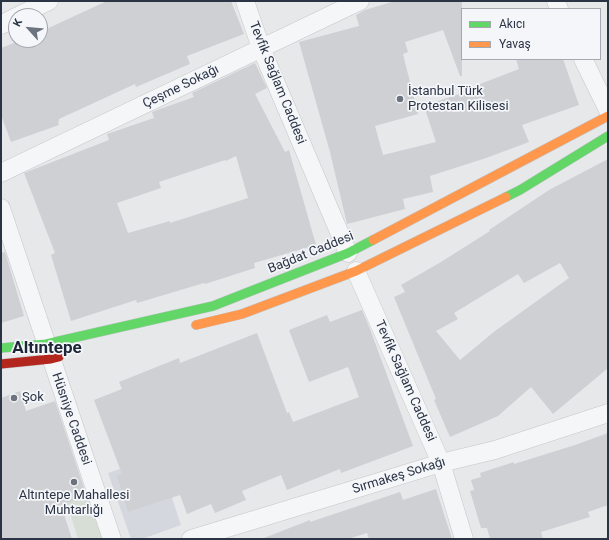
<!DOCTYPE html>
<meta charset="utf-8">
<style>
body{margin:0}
#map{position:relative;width:609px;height:540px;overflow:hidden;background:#e6e8ea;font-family:Roboto,sans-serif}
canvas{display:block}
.frame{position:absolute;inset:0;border:2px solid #2b3445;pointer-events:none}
.legend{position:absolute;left:461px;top:8px;width:140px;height:52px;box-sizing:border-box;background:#f4f6f9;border:1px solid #a4a8b1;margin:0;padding:5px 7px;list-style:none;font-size:12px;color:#2b3445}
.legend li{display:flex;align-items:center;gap:8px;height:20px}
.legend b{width:20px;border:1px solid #a4a8b1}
.north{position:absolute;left:8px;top:8px;width:40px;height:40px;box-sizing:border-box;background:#f4f6f9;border:1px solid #a4a8b1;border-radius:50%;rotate:297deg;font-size:11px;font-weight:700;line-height:16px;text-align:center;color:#2b3445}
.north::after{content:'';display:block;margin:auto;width:14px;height:18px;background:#6c737f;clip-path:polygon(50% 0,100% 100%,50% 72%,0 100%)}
</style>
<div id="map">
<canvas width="609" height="540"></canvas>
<div class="frame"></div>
<ul class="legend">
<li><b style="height:5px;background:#63d668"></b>Akıcı</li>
<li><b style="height:5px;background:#ff974d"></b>Yavaş</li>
</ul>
<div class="north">K</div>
</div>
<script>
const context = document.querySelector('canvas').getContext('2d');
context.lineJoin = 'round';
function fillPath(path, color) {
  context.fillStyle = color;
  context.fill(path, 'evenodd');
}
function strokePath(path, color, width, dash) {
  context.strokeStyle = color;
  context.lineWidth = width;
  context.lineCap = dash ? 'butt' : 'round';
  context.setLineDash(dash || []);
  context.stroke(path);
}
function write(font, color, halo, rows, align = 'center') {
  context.font = font + ' Roboto,sans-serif';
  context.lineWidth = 3.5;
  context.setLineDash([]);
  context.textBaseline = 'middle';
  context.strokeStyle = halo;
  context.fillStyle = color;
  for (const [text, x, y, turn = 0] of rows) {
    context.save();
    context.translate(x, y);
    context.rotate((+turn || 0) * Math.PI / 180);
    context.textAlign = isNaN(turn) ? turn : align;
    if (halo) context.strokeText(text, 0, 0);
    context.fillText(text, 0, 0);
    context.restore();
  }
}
fillPath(new Path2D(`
 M 158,456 L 181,525 L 142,539 L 131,539 L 108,473 Z`), '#d4d7dd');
fillPath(new Path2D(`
 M 91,496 L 104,539 L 78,539 L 67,503 Z`), '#d6ded6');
fillPath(new Path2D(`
 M 107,1 L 231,1 L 244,34 L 187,56 L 190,64 L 136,87 L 135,84 L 59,119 L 59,121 L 58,122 L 59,125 L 11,142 L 1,115 L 1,48 L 22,40 L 40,40 L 40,32 Z
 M 395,1 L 462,1 L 462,76 L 460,76 L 443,30 L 405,42 L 408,52 L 403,54 L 418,114 L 375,126 L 383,155 L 436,142 L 424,106 L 462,93 L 462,91 L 519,69 L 516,59 L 563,59 L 579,105 L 522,125 L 529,142 L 486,158 L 430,176 L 433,192 L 403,199 L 405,209 L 347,224 L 330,152 L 299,42 L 359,26 L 356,15 L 365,10 Z
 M 255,63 L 267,88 L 255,94 L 285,152 L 289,150 L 316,245 L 254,263 L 255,268 L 205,284 L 204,283 L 137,303 L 136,300 L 71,321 L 51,255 L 55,253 L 24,173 L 109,140 L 107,134 L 154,118 L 152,112 L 160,109 L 194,97 L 192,93 ZM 236,156 L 248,198 L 170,223 L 170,221 L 128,233 L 117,203 L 161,188 L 159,182 L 225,160 L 226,161 Z
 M 608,159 L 608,368 L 553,414 L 531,387 L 498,416 L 450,437 L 434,400 L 436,399 L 394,297 L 405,292 L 401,285 L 441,262 L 490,231 L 489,230 L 549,190 ZM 560,263 L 569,278 L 495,331 L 460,360 L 436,331 L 458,319 L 454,313 L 518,274 L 524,283 Z
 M 5,252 L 24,316 L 1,323 L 1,253 Z
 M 362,310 L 370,329 L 413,446 L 341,473 L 340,469 L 287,490 L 281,475 L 242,491 L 246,500 L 215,513 L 211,504 L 187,514 L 180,495 L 128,512 L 117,476 L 122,474 L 94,400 L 122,389 L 119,382 L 179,358 L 180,363 L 257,333 L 287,413 L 289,412 L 293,422 L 359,397 L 348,367 L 309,382 L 289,330 L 327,315 L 330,322 Z
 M 20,391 L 26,411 L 55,401 L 87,497 L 61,505 L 72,539 L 1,539 L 1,398 Z
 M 608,433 L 608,505 L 588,512 L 590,517 L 541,532 L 543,539 L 490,539 L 487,528 L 481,528 L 470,491 L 474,490 L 471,480 L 481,477 L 480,473 L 514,462 L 514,464 L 575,445 Z
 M 436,489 L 452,539 L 369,539 L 367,533 L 348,539 L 264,539 L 264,538 L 310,520 L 310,522 L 400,492 L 403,500 Z`), '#ced0d3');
const street = new Path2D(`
 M 245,1 L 261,48 L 348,253
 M 556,1 L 559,9
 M 18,16 L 49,1
 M 1,25 L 16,17
 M 583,59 L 608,110
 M 1,173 L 360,1
 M 1,208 L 112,539
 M 356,271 L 441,463 L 464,539
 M 191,539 L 441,463 L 495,450 L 608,413`);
const fast = new Path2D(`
 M 506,197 L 520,190 L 608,136
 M 1,348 L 46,344 L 213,306 L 348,253 L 373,240`);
const slow = new Path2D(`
 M 373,240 L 608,116
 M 196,325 L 242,314 L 356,271 L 506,197`);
const jam = new Path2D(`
 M 1,364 L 51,359 L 59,357`);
strokePath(street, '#c4c6c8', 19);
strokePath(fast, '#c2c5c8', 10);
strokePath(slow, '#c2c5c8', 10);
strokePath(jam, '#c2c5c8', 10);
strokePath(new Path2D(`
 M 607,539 L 608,538`), '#c5c6ca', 2.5, [3, 3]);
strokePath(street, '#f5f6f7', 18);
strokePath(fast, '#63d668', 9);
strokePath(slow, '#ff974d', 9);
strokePath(jam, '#b3261e', 9);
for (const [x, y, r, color] of [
 [400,99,4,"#6c737f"],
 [14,398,4,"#6c737f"],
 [74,482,4,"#6c737f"]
]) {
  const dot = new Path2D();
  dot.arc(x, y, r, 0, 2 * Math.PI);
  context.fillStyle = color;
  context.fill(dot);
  strokePath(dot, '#f4f6f9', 1.5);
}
write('13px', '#2b3445', '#f4f6f9', [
 ["Tevfik Sağlam Caddesi",277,83,68],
 ["Çeşme Sokağı",181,87,-26],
 ["Bağdat Caddesi",311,253,-22],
 ["Tevfik Sağlam Caddesi",405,381,66],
 ["Hüsniye Caddesi",71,419,71],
 ["Sırmakeş Sokağı",399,476,-17]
]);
write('13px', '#2b3445', '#f4f6f9', [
 ["İstanbul Türk",408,92],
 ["Protestan Kilisesi",408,107],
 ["Şok",22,398],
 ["Altıntepe Mahallesi",74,496,"center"],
 ["Muhtarlığı",74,511,"center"]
], 'left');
write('bold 17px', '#1d2536', '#f4f6f9', [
 ["Altıntepe",47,349]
]);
</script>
